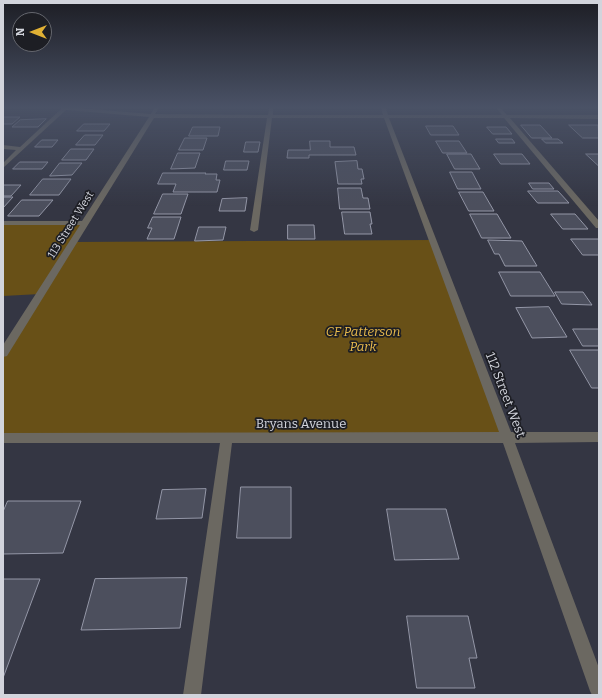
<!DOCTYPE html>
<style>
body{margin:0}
#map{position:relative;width:602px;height:698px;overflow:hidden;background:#343643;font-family:Bitter,serif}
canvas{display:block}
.frame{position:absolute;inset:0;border:4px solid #d2d4dc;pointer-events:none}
.north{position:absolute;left:12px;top:12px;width:40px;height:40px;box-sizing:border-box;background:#1d1e24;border:1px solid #65676e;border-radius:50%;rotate:270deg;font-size:11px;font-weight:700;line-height:16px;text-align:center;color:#d2d4dc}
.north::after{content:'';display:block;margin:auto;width:14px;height:18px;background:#e0b034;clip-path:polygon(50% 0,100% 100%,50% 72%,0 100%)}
</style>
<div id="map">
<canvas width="602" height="698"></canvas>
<div class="frame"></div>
<div class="north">N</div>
</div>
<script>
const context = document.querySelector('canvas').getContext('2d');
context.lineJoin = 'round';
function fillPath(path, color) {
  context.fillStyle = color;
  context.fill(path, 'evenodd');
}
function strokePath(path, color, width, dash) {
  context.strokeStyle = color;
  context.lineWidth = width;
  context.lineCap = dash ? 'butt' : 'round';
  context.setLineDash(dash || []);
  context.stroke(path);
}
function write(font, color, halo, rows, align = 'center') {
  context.font = font + ' Bitter,serif';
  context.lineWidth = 3.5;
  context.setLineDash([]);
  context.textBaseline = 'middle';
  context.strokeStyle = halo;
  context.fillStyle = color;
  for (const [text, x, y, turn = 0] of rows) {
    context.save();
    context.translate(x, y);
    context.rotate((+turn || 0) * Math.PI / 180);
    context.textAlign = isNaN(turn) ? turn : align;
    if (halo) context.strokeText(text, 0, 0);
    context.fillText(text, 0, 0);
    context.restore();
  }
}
fillPath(new Path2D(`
 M 3,223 L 85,223 L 73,242 L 432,240 L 507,438 L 3,438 L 3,353 L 40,294 L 3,296 Z`), '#685017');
const building = new Path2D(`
 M 3,117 L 20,117 L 12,124 L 3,124 Z
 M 46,119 L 38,127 L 12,127 L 20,120 Z
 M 84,124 L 110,124 L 104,131 L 77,131 Z
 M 521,125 L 540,125 L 552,138 L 532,138 Z
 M 569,125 L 598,125 L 599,138 L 583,138 Z
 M 426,126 L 453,126 L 459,135 L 431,135 Z
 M 193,127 L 220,127 L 218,136 L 189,136 Z
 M 487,127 L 506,127 L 512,134 L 493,134 Z
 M 85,135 L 103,135 L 95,145 L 76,145 Z
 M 185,138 L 207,138 L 203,150 L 179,150 Z
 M 496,139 L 512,139 L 515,143 L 499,143 Z
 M 542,139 L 558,139 L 563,143 L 546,143 Z
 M 42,140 L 58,140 L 52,147 L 35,147 Z
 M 310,141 L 330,141 L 330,147 L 354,147 L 356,155 L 309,155 L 309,158 L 287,158 L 288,150 L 310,150 Z
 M 436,141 L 459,141 L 467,153 L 443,153 Z
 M 246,142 L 260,142 L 258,152 L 244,152 Z
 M 71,149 L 94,149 L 86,160 L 62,160 Z
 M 178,153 L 200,153 L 195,168 L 171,169 Z
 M 447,154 L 471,154 L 480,169 L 455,169 Z
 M 494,154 L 522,154 L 530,164 L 501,164 Z
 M 586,154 L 599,154 L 599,166 Z
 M 226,161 L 249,161 L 247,170 L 224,170 Z
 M 357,161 L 358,169 L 362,169 L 364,179 L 361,179 L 362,184 L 338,184 L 335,162 Z
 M 20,162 L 48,162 L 42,169 L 13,169 Z
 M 60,163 L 82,163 L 72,175 L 50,176 Z
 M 450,172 L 472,172 L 481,189 L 458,189 Z
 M 163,173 L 206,173 L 205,174 L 217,174 L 216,180 L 220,180 L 217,192 L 173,192 L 176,184 L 158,184 Z
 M 43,179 L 71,179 L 59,195 L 30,195 Z
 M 529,183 L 549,183 L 554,189 L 533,189 Z
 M 3,185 L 21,185 L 11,196 L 3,196 Z
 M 338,188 L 361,188 L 363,198 L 368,198 L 370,209 L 340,209 Z
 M 528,191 L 558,191 L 569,203 L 538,203 Z
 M 459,192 L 483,192 L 494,211 L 469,211 Z
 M 163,194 L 188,194 L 181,214 L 154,214 Z
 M 3,197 L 13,197 L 3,208 Z
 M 247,198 L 245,211 L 219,211 L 222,199 Z
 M 22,200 L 53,200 L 39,216 L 8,216 Z
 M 342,212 L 370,212 L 372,224 L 370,224 L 372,234 L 345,234 Z
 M 470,214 L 497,214 L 511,238 L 482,238 Z
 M 551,214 L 575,214 L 588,229 L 563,229 Z
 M 153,217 L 181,217 L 174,239 L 147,239 L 152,228 L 148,228 Z
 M 288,225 L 314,225 L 315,239 L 288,239 Z
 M 199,227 L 226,227 L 223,240 L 195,241 Z
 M 571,239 L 599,239 L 599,255 L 583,255 Z
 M 488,240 L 522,241 L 537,266 L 505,266 L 499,254 L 495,254 Z
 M 499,272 L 540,272 L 555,296 L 511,296 Z
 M 555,292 L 583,292 L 592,305 L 562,304 Z
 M 549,307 L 567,337 L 532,338 L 516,308 Z
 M 573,329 L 599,329 L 599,346 L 583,346 Z
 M 570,350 L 599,350 L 599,388 L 592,388 Z
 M 241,487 L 291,487 L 291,538 L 237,538 Z
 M 206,489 L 202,518 L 156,519 L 162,490 Z
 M 8,501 L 81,501 L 63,553 L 3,554 L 3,512 Z
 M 387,509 L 446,509 L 459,559 L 395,560 Z
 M 187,578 L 180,628 L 81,630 L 95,579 Z
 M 3,579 L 40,579 L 3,678 Z
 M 407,616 L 468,616 L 477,658 L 469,658 L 475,688 L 417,688 Z`);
fillPath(building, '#4c4f5d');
strokePath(building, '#9497a7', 1);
fillPath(new Path2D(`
 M 60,108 L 81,108 L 151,114 L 154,108 L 159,108 L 155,114 L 268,115 L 269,108 L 273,108 L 273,115 L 383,115 L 381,108 L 386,108 L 388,115 L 502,115 L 496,108 L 501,108 L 507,115 L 599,115 L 599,119 L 510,118 L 599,221 L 599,228 L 596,228 L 504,118 L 389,118 L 511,432 L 599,432 L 599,442 L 515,443 L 599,668 L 599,695 L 592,695 L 590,691 L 503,443 L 232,443 L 201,695 L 183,695 L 220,443 L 3,443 L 3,433 L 499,432 L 384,118 L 272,118 L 258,230 L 254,232 L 250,230 L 267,118 L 154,118 L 7,356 L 3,357 L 3,345 L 80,225 L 3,225 L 3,221 L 82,221 L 149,117 L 66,110 L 3,168 L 3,163 L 16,150 L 3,149 L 3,145 L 20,147 L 61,109 Z`), '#6b6861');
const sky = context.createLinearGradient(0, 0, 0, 206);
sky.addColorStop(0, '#1d1e25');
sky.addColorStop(0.52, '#4a5266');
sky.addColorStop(1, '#4a526600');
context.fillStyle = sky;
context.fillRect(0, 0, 602, 206);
write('11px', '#d2d4dc', '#1d1e24', [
 ["113 Street West",71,225,-58]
]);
write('italic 13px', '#e9bb4c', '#1d1e24', [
 ["CF Patterson",363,332],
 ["Park",363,347]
]);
write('13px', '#d2d4dc', '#1d1e24', [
 ["112 Street West",505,395,69],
 ["Bryans Avenue",301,424]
]);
</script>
